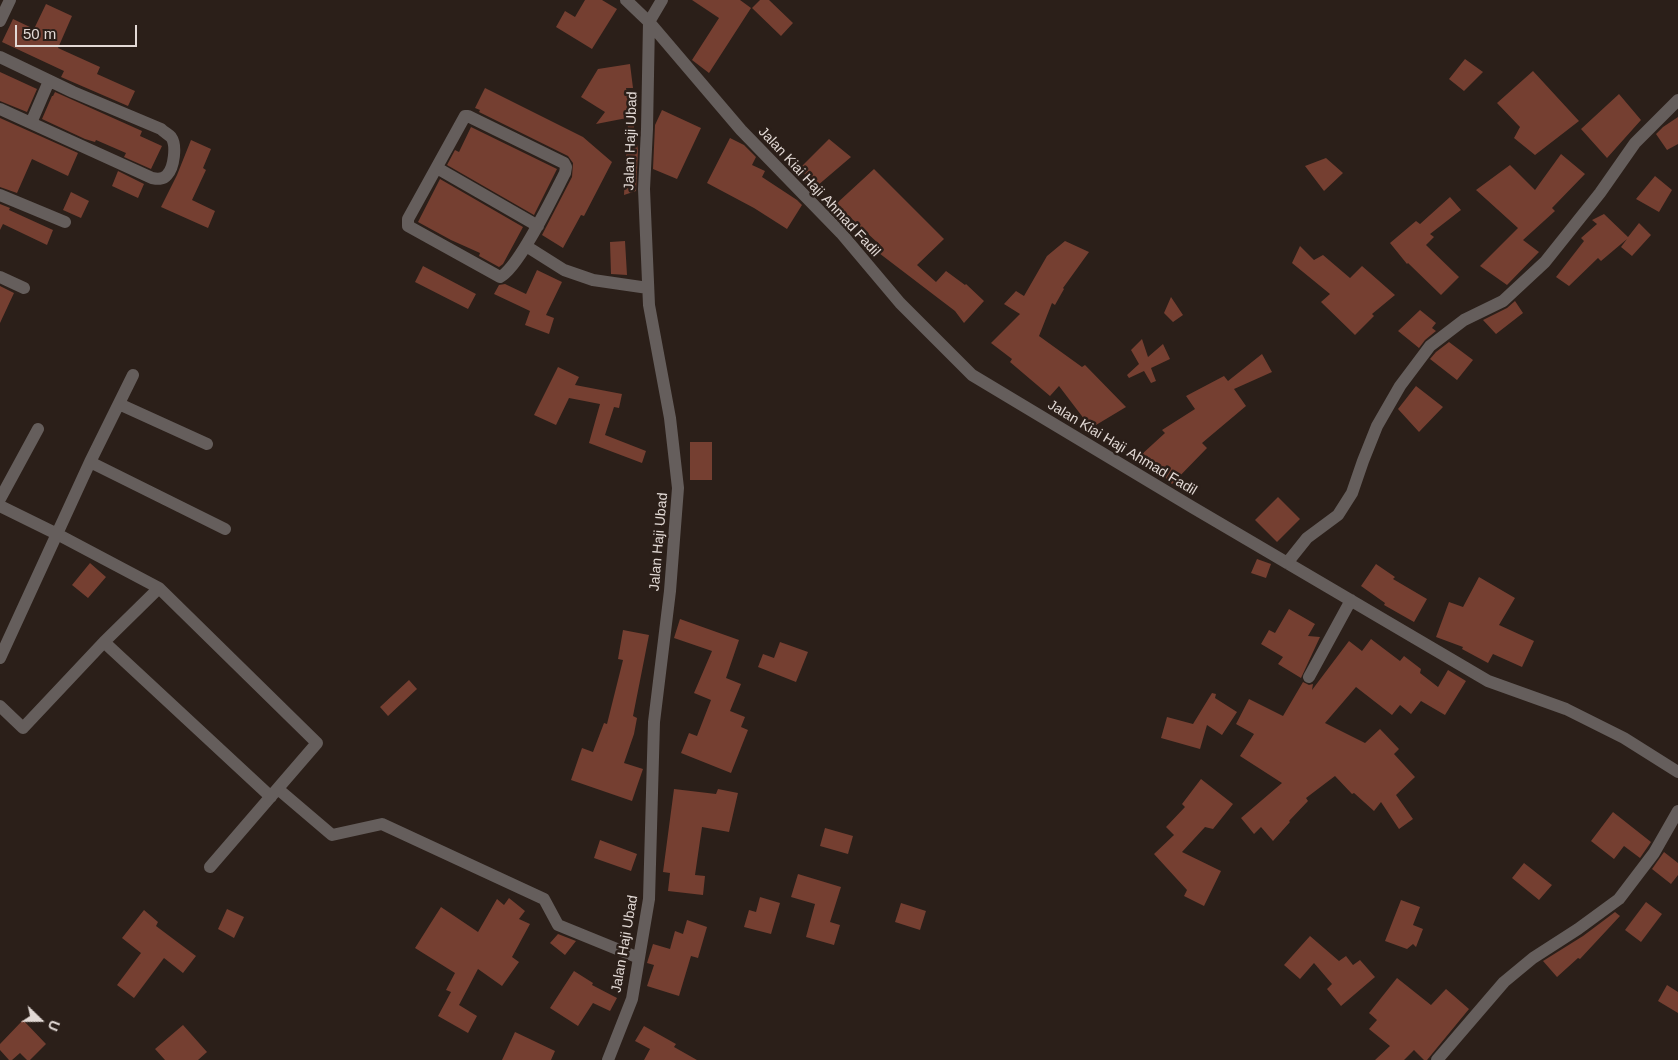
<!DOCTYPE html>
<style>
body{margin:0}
#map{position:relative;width:1678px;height:1060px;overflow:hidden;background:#2b1f19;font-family:Helvetica,sans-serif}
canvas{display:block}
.north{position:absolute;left:15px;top:995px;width:50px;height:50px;-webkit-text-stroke:4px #2b1f19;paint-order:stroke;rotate:112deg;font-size:14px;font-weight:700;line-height:20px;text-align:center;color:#e2d9d5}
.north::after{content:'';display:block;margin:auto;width:18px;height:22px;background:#e2d9d5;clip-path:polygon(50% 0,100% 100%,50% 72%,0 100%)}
.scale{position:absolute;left:15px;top:25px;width:122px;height:22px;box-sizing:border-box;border:2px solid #e2d9d5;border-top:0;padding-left:6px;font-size:15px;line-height:18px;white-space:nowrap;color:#e2d9d5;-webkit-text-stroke:4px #2b1f19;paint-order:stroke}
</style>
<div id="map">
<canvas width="1678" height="1060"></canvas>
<div class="north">U</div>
<div class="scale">50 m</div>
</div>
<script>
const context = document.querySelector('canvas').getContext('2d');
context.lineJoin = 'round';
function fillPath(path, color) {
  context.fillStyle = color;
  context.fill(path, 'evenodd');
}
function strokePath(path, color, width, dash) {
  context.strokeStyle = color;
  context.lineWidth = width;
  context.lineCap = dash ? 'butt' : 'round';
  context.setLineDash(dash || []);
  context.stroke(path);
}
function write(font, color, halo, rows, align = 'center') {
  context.font = font + ' Helvetica,sans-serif';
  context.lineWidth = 5;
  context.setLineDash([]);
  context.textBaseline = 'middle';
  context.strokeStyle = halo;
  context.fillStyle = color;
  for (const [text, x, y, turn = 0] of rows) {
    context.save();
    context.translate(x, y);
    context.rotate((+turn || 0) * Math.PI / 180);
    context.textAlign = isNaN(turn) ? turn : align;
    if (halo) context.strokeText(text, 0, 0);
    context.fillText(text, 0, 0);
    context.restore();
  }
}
fillPath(new Path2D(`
 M 585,0 L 602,0 L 617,9 L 592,49 L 556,27 L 565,11 L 575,17 Z
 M 692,0 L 740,0 L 751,8 L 709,73 L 692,60 L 719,18 Z
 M 760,0 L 769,0 L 793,23 L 781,36 L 752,8 Z
 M 46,4 L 72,16 L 58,48 L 100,67 L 97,74 L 135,91 L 128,106 L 61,77 L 64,71 L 2,42 L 13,19 L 34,29 Z
 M 1465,59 L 1483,72 L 1464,91 L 1449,79 Z
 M 630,64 L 633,88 L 626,88 L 632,117 L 596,124 L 605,112 L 581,97 L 598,69 Z
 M 1533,71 L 1579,121 L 1535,155 L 1514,138 L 1520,127 L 1497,103 Z
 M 0,72 L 37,89 L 27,112 L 0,101 Z
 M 485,88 L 583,137 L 612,162 L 584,216 L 581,215 L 563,248 L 542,235 L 572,177 L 573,163 L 568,156 L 479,112 L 480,110 L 475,108 Z
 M 55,92 L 142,131 L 140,136 L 162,146 L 151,169 L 124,157 L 126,153 L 96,140 L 95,142 L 85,139 L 42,119 L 52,96 L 53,96 Z
 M 1619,94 L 1641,120 L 1607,158 L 1581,129 Z
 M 662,110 L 701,128 L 677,179 L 653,169 L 655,125 Z
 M 1678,117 L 1678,144 L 1667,150 L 1656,134 L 1663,127 Z
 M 0,118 L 78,153 L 68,176 L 32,159 L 17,193 L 0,187 Z
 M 633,122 L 638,150 L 636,191 L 624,195 L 628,123 Z
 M 471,127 L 557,169 L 534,215 L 447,165 L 455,150 L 459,152 Z
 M 730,138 L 744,145 L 756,157 L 752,165 L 765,171 L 762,177 L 797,200 L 802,205 L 787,229 L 754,208 L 707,183 Z
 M 829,139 L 851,157 L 817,186 L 799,169 Z
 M 191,140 L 211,149 L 203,168 L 206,170 L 192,200 L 215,211 L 208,228 L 161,207 L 177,175 Z
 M 1561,154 L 1585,174 L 1552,208 L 1555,211 L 1523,240 L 1539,252 L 1507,285 L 1480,266 L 1518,228 L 1476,190 L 1510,165 L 1535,190 Z
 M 1326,158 L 1343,173 L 1324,191 L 1305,166 Z
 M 874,169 L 944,239 L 917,265 L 936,282 L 946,271 L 965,285 L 966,284 L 984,301 L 964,323 L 955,311 L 875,250 L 880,245 L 836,204 Z
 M 118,171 L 144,184 L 138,198 L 112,186 Z
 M 1655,176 L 1672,190 L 1659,212 L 1636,199 Z
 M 440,179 L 523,227 L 503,264 L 499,267 L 479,256 L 480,253 L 451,240 L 418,222 Z
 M 71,192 L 89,201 L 81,218 L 63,210 Z
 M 1450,197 L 1461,210 L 1430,234 L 1434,237 L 1426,245 L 1459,277 L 1441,295 L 1408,263 L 1407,264 L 1390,243 L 1416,221 L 1420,224 Z
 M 0,204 L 10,208 L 9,210 L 53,230 L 47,245 L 3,224 L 0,230 Z
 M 1604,214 L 1628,237 L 1639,223 L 1651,235 L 1632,256 L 1621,247 L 1627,239 L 1601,261 L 1598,258 L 1569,286 L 1556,277 L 1584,241 L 1581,238 L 1597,224 L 1592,220 Z
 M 625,241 L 627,275 L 611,274 L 610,242 Z
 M 1065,241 L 1089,252 L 1063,288 L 1064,289 L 1055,305 L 1052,303 L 1039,336 L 1082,367 L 1085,365 L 1126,407 L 1091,428 L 1059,386 L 1050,396 L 1010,362 L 1012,359 L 991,343 L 1020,314 L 1004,304 L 1016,291 L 1024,296 L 1047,256 Z
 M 1300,246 L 1314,260 L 1323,255 L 1350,278 L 1362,266 L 1395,295 L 1372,314 L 1374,316 L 1355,335 L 1321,302 L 1330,294 L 1292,263 Z
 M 423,266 L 476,294 L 468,309 L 415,282 Z
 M 537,270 L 562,282 L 546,315 L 554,318 L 549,334 L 525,325 L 530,311 L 494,294 L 499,285 L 505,284 L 526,294 Z
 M 0,286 L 14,293 L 0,323 Z
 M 1171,297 L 1183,315 L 1173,322 L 1164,313 Z
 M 1515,301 L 1523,313 L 1496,334 L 1483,320 L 1507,308 Z
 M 1420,310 L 1436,323 L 1432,328 L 1436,331 L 1425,340 L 1419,348 L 1398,331 Z
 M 1142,339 L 1148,357 L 1163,344 L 1170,359 L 1151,368 L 1156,381 L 1151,383 L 1144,371 L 1129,378 L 1127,375 L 1139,364 L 1131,350 Z
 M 1449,342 L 1473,360 L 1457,380 L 1430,359 L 1436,352 Z
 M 1262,354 L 1272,372 L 1234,389 L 1246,406 L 1202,443 L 1207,448 L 1172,484 L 1141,455 L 1165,433 L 1162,430 L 1195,409 L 1186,396 L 1224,376 L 1228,381 Z
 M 558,367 L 579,377 L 575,385 L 622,394 L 619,408 L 614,407 L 605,435 L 646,451 L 642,463 L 589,443 L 600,404 L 569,398 L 556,425 L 534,415 Z
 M 1416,386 L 1443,407 L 1419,432 L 1398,409 Z
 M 690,442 L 712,442 L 712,480 L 690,480 Z
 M 1278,497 L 1300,519 L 1277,542 L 1255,520 Z
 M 1257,559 L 1271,564 L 1266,578 L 1251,573 Z
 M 90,563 L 106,577 L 88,598 L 72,585 Z
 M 1376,564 L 1395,577 L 1393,579 L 1427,599 L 1414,622 L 1384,605 L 1385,603 L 1361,586 Z
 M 1479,577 L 1515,598 L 1499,625 L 1534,641 L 1522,667 L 1493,654 L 1488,663 L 1462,649 L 1463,647 L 1436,637 L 1449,602 L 1463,607 Z
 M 1289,609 L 1315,624 L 1308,636 L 1320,637 L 1301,678 L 1278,664 L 1283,657 L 1261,644 L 1269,630 L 1275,633 Z
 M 680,619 L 739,640 L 726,678 L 741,684 L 730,711 L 745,717 L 741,727 L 748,730 L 731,773 L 681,753 L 689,733 L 697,736 L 711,700 L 694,693 L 712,651 L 674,638 Z
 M 623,630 L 649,635 L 633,716 L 637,718 L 634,734 L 624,763 L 643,769 L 632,801 L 571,780 L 582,748 L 593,752 L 604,723 L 607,724 L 623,660 L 618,659 Z
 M 1371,639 L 1400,661 L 1404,656 L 1421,669 L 1420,673 L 1438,687 L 1448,670 L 1466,681 L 1445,715 L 1421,701 L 1411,714 L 1400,705 L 1392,715 L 1356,687 L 1325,723 L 1365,743 L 1380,729 L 1399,749 L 1394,754 L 1415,777 L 1396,795 L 1413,819 L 1399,829 L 1381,802 L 1374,811 L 1354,793 L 1352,794 L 1335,776 L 1306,798 L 1308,801 L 1289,821 L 1290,822 L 1273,841 L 1261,827 L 1254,834 L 1241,818 L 1282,783 L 1240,756 L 1254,734 L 1236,724 L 1249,699 L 1283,716 L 1303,682 L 1309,685 L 1313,684 L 1312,690 L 1349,641 L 1362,651 Z
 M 780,642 L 808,652 L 796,682 L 758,667 L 763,654 L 774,658 Z
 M 409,680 L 417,689 L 388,716 L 380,707 Z
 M 1212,693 L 1216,694 L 1215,698 L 1237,712 L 1222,735 L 1207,725 L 1200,749 L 1161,738 L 1167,717 L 1193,724 Z
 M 1201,779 L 1233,804 L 1213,829 L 1205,827 L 1182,852 L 1221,871 L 1204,906 L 1184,896 L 1187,890 L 1154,854 L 1174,835 L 1166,827 L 1185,807 L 1182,804 Z
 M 674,789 L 716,794 L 718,789 L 738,793 L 729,832 L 702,827 L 695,875 L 705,876 L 703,895 L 668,891 L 670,873 L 663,872 Z
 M 1613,812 L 1651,842 L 1640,858 L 1624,846 L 1614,859 L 1591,841 Z
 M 825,828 L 853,836 L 848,854 L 820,846 Z
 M 600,840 L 637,854 L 631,871 L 594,858 Z
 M 1664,852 L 1678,863 L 1678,875 L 1671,884 L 1652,869 Z
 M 1524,863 L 1552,885 L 1539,900 L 1512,878 Z
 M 798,874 L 841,887 L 830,922 L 840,925 L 834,945 L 806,937 L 815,904 L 791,897 Z
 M 760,897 L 780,903 L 771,934 L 744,927 L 749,910 L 756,912 Z
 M 509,898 L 525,911 L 519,919 L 530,924 L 512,957 L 519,962 L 502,986 L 478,969 L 459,1005 L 477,1016 L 468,1033 L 438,1016 L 451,992 L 446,990 L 455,973 L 415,948 L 441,907 L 478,932 L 497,899 L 504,905 Z
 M 1401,900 L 1420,907 L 1413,925 L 1423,929 L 1416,947 L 1413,944 L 1407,949 L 1385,941 Z
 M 1646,902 L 1662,914 L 1641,942 L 1625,930 Z
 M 901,903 L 926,911 L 920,930 L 895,922 Z
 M 227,909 L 244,917 L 234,938 L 218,929 Z
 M 144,910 L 158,922 L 156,926 L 196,956 L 183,973 L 164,958 L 134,998 L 117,985 L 141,953 L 122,938 Z
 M 1615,912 L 1620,916 L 1580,959 L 1578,958 L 1557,977 L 1543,961 L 1583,936 Z
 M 687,920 L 707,927 L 698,958 L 691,956 L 679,996 L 647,986 L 654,965 L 647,963 L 653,944 L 670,949 L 675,931 L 683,934 Z
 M 558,934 L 576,941 L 565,955 L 550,943 Z
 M 1310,936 L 1339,961 L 1346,956 L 1353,965 L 1360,960 L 1375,977 L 1341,1006 L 1327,989 L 1332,984 L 1314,963 L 1300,979 L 1284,965 Z
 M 574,971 L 593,983 L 592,985 L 617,998 L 610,1011 L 593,1003 L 578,1026 L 550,1008 Z
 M 1397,978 L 1431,1005 L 1446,989 L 1469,1009 L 1427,1060 L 1424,1060 L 1414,1050 L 1404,1060 L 1375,1060 L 1390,1046 L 1369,1029 L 1377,1020 L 1369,1013 Z
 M 1667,985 L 1678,992 L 1678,1013 L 1658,1001 Z
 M 23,1020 L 46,1044 L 30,1060 L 27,1060 L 20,1053 L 12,1060 L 9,1060 L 0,1050 L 0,1044 Z
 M 183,1025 L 207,1052 L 198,1060 L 165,1060 L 155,1049 Z
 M 644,1026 L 676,1044 L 674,1047 L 697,1060 L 644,1060 L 650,1049 L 635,1041 Z
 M 515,1032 L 555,1051 L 551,1060 L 502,1060 Z`), '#753f31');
strokePath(new Path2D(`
 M 626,0 L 649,22 L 741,130 L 841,233 L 900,303 L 972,375 L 1192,507 L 1488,681 L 1566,709 L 1624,738 L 1678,772
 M 0,21 L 10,0
 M 0,57 L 73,92 L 161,129 C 164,132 168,134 171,137 C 177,145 174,168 167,175 C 163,180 157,179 152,178 L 0,109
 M 465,116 L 468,116 L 564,163 L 566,167 L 565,173 C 554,194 519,268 500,277 L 408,226 L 408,219 Z
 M 31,123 L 49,81
 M 437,168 L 538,226
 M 0,195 L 65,222
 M 526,246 L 564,270 L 593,280 L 648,288
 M 0,277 L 24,288
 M 119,404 L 207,444
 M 90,462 L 225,529
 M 0,499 L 38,429
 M 0,506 L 57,534 L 159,588 L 317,743 L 210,867
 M 1287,563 L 1307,538 L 1338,515 L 1352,493 L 1363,461 L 1377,426 L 1400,386 L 1430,346 L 1464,320 L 1503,301 L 1545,262 L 1600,193 L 1635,143 L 1678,100
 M 104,642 L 271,797
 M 0,658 L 90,462 L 133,375
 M 1309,677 L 1351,600
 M 0,706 L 23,728 L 104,642 L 159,588
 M 278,789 L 332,835 L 382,824 L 544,899 L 558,925 L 639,958
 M 608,1060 L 632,999 L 649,899 L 654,722 L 670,591 L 678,488 L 670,418 L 649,305 L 644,189 L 647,129 L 649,22 L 662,0
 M 1437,1060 L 1504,982 L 1533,958 L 1578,929 L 1619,899 L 1654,853 L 1678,811`), '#655e5c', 12);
write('14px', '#e2d9d5', '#2b1f19', [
 ["Jalan Haji Ubad",631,141,-88],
 ["Jalan Kiai Haji Ahmad Fadil",819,192,47],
 ["Jalan Kiai Haji Ahmad Fadil",1122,448,31],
 ["Jalan Haji Ubad",659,542,-85],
 ["Jalan Haji Ubad",625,944,-80]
]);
</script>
